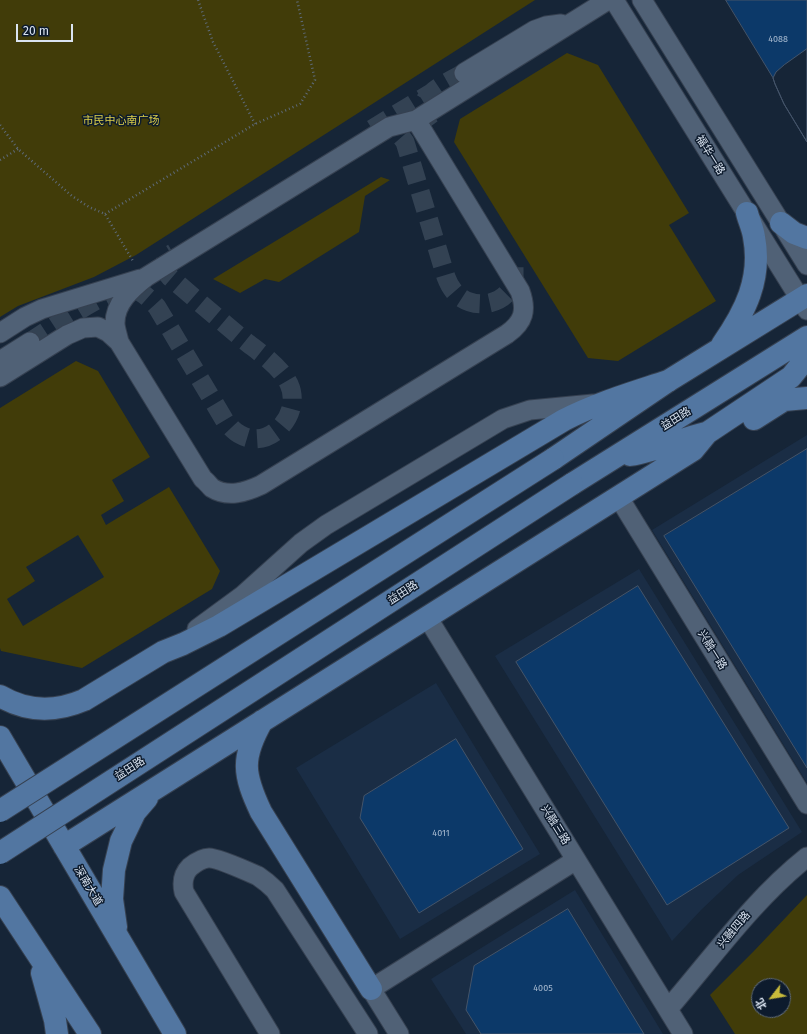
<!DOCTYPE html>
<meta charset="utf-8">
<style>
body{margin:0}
#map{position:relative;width:807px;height:1034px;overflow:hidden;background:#162537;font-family:"Fira Sans","Noto Sans SC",sans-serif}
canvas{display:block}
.north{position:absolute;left:751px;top:978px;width:40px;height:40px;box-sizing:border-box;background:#0d1b2d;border:1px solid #5f6b7b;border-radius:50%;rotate:239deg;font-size:11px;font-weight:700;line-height:16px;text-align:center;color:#dae4f1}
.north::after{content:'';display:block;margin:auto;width:14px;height:18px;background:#c8bb3b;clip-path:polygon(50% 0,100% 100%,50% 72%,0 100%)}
.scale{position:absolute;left:16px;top:24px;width:57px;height:18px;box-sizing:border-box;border:2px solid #dae4f1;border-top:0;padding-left:5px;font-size:12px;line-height:14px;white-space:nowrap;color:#dae4f1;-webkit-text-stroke:3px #0d1b2d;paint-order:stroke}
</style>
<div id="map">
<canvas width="807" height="1034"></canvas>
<div class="north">北</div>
<div class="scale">20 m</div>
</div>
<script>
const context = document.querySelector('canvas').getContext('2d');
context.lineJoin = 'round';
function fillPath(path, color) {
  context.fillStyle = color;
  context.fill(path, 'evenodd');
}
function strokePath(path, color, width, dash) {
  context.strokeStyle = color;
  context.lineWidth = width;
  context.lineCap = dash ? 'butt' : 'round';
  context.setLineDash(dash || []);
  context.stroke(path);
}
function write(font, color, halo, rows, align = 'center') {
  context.font = font + ' "Fira Sans","Noto Sans SC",sans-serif';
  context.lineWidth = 3;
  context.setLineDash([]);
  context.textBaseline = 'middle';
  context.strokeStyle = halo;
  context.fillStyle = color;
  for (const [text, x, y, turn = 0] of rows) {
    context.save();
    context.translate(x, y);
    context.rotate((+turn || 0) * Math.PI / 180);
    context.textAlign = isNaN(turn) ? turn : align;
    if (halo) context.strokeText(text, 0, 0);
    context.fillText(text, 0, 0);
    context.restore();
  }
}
fillPath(new Path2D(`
 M 807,435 L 807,783 L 652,530 Z
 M 639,569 L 802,832 L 738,875 L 701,910 L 672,941 L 495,656 Z
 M 436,683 L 540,854 L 400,939 L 296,768 Z
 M 575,890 L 663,1034 L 466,1034 L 431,979 Z`), '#1a2d45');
fillPath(new Path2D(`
 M 0,0 L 535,0 L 136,255 L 94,277 L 18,306 L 0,317 Z
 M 567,53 L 598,65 L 689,213 L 669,225 L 716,301 L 618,361 L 588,358 L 454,142 L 460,119 Z
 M 381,177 L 390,180 L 365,196 L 359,232 L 279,282 L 265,279 L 240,293 L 213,279 Z
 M 76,361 L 98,371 L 150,457 L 112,480 L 124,501 L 101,515 L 106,525 L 169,487 L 220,571 L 212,589 L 82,668 L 1,651 L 0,648 L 0,408 ZM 78,535 L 104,577 L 23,626 L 7,599 L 35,581 L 26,567 Z
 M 807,895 L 807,1034 L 735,1034 L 710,995 L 753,952 ZM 759,986 L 783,986 L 783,1010 L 759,1010 Z`), '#413c09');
const building = new Path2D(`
 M 726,0 L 807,0 L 807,142 L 784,104 L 775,84 L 773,78 Z
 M 807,49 L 807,142 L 784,104 L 775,84 L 773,78 L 776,72 L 784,65 Z
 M 807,449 L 807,768 L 664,536 Z
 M 638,586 L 789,828 L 667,905 L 516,662 Z
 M 456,739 L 523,849 L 419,913 L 360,818 L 364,796 Z
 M 568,909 L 644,1034 L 481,1034 L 466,1010 L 474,966 Z`);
fillPath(building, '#0c3969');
strokePath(building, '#445469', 1);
strokePath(new Path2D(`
 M 430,127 C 427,123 424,118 423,113 C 418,94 450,81 464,73
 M 372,129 L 431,93
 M 375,129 C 389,127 397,130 405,142 L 446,277 C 449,285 453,292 460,297 C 476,309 503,305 512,286 C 515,280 514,273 514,267
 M 30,342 C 47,331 112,286 129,288 C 141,290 149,298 157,307 L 225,421 C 230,426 234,432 241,435 C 269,451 303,414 289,384 C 280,366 260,353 244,340 C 219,319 194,298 170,277 L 166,272 L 164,264 L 168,256 L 173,253`), '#334253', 19, [19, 10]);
const minor = new Path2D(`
 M 614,0 L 807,310
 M 642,0 L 807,265
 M 464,73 L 535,30 L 546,26 L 561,24
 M 0,333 L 25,317 L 42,309 L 140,279
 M 119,342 C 118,336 115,329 115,323 C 115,303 131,289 146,277 L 389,127 L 416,120 L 608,0
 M 0,361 L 30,342
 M 0,377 L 67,335 L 83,328 L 98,327 L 108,332 L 119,342 L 203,479 C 206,481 209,485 212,488 C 228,498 246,492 261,485 L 507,334 C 524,322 527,310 520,291 L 416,120
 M 618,496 L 807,804
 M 427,617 L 683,1034
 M 197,629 L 242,596 L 301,543 L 326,525 L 503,419 L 530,410 L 593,404
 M 668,1009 C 713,957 753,900 807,857
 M 270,1034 L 184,892 C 182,883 183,874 190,867 C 195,863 202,858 209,858 C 218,858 249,872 258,876 C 264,880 270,885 275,890 L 368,1034
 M 399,1034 L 371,989 L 576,860`);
const major = new Path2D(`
 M 781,223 L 794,233 L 807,238
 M 722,345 C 745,312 762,279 754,237 C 753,229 749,221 747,213
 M 754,419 L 784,400 L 807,398
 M 630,455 C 656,451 680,439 706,433
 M 553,459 L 668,381 L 807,295
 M 572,484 L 807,337
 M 0,696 C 27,712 56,712 84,700 L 163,652 L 183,644 L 219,626 L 564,420 C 597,403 632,393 668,381
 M 262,721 C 241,758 243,774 261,812 L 371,989
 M 0,737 L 175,1034
 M 64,846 L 693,450 L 707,433 L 791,377 L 807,357
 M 0,897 L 90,1034
 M 116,927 L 112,899 L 114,870 L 121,841 L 135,812 L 147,798
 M 42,973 L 55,1020 L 57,1034`);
strokePath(minor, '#364151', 21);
strokePath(major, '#364151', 24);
strokePath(new Path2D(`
 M 198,0 L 213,42 L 255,124
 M 0,125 L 18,149 L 72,196 L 89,207 L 105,214 L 133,261
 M 0,160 L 18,149
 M 105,214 L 255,124 L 300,104 L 315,80 L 297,0`), '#5e6b7b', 2.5, [1, 3]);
strokePath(minor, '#506176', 19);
strokePath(major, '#5276a1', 22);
const majorBridge = new Path2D(`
 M 0,811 L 553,459
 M 0,853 L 572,484`);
strokePath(majorBridge, '#364151', 24, []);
strokePath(majorBridge, '#5276a1', 22);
write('9px', '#a6b9cf', null, [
 ["4088",778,39],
 ["4011",441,833],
 ["4005",543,988]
]);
write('11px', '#ddcf49', '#0d1b2d', [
 ["市民中心南广场",121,121]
]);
write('11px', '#dae4f1', '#0d1b2d', [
 ["福华一路",710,155,58],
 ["益田路",676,419,-32],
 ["益田路",403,593,-33],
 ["兴融一路",712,650,58],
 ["益田路",130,769,-33],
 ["兴融三路",555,825,58],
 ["深南大道",88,886,59],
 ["兴融四路",734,930,-50]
]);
</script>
